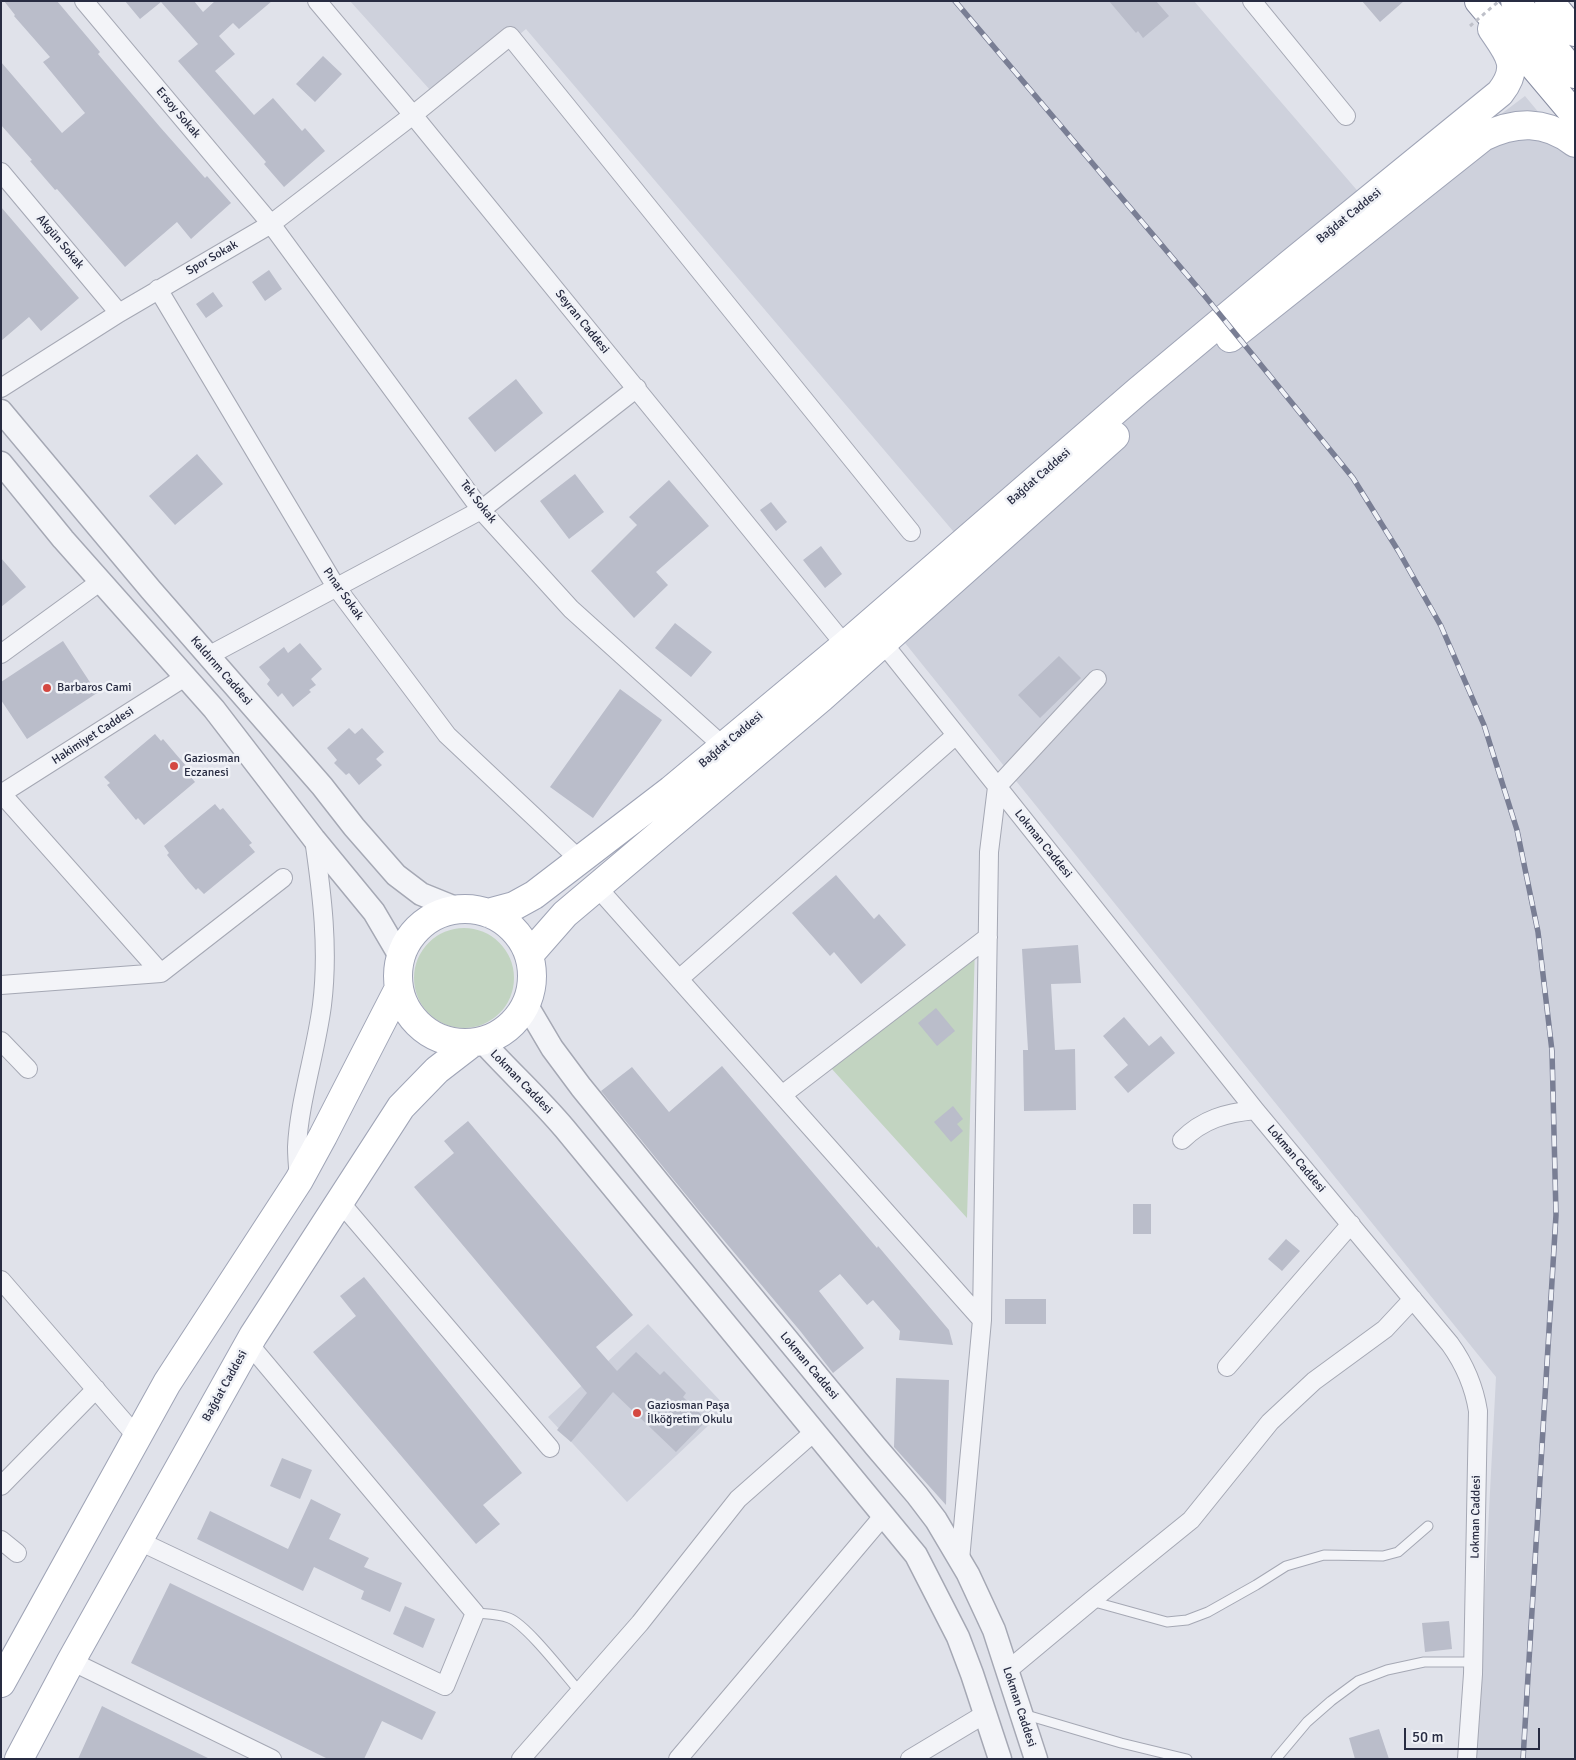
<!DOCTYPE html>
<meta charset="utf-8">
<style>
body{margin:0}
#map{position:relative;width:1576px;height:1760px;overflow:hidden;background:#e0e2ea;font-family:Signika,sans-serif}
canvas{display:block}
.frame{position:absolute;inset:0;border:2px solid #282c42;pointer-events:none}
.scale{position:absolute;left:1404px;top:1728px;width:136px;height:22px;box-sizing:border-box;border:2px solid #282c42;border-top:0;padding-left:6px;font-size:15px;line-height:18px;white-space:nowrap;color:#282c42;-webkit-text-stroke:4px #f0f2f7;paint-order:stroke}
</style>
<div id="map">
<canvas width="1576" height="1760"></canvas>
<div class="frame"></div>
<div class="scale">50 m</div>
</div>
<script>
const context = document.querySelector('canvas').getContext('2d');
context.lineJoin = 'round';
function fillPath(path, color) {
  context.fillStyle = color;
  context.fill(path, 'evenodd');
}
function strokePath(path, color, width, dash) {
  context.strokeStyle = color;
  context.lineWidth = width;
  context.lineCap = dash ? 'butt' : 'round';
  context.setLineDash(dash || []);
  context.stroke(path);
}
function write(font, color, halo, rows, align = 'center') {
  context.font = font + ' Signika,sans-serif';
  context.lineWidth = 5;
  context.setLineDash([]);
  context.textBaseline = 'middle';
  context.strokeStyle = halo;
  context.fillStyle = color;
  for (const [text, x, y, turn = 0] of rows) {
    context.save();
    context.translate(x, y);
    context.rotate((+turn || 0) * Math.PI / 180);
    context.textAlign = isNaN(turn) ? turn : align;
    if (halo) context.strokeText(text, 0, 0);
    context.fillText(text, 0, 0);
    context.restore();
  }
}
fillPath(new Path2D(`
 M 350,1 L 1194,1 L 1374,210 L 1525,96 L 1575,156 L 1575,1759 L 1476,1759 L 1496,1377 L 905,643 L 970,551 L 526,29 L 440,101 Z
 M 648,1324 L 727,1408 L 627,1502 L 548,1417 Z`), '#ced1dc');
fillPath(new Path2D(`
 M414 978a50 50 0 1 1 100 0a50 50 0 1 1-100 0Z
 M 975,946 L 967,1218 L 831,1068 Z`), '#c2d4c1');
fillPath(new Path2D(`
 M 4,1 L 57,1 L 100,52 L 98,54 L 160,127 L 205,178 L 207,176 L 231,203 L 191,239 L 177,222 L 125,267 L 57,189 L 55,190 L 30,161 L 32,160 L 1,125 L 1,62 L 62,133 L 85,113 L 43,62 L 50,57 L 14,16 L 15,15 Z
 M 125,1 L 194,1 L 203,12 L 215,1 L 272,1 L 239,29 L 233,23 L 219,36 L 235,54 L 215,71 L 254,115 L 273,98 L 302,131 L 305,128 L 325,151 L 284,187 L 264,164 L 266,162 L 178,61 L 198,44 L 161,2 L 140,19 Z
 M 1109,1 L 1156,1 L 1169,16 L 1143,38 L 1138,31 L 1136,33 Z
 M 1362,1 L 1404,1 L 1380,22 Z
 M 323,56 L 342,74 L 315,102 L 296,84 Z
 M 1,207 L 79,298 L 41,331 L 29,317 L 1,341 Z
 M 269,270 L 282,289 L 265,301 L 252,282 Z
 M 213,292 L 223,306 L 206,318 L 196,304 Z
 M 516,379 L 543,413 L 495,452 L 468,418 Z
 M 197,454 L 223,484 L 175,525 L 149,496 Z
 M 575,474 L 604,512 L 569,539 L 540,501 Z
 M 669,480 L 709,526 L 656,572 L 668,585 L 634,618 L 591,571 L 637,525 L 629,517 Z
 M 771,502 L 787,522 L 776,531 L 760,510 Z
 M 821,546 L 842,574 L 825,588 L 803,560 Z
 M 1,558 L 26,587 L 1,607 Z
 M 675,623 L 712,652 L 691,677 L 655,648 Z
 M 63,641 L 97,693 L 27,739 L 1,700 L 1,682 Z
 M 300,643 L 322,669 L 311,679 L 316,685 L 309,690 L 311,692 L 293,707 L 282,693 L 278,697 L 267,684 L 270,680 L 259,667 L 284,647 L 288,653 Z
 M 1059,656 L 1081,678 L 1040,718 L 1018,695 Z
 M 620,689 L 662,720 L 593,818 L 550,787 Z
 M 349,728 L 355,734 L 362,728 L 384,752 L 376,759 L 382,765 L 359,785 L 349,773 L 346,775 L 334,763 L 337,760 L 327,748 Z
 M 155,734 L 161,741 L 163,739 L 192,773 L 190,776 L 195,782 L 144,825 L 138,818 L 136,820 L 107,785 L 110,783 L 104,777 Z
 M 215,804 L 220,810 L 223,808 L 252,843 L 249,845 L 255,852 L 204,894 L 198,888 L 196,890 L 188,881 L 167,855 L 169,853 L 164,846 Z
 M 836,875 L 874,919 L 879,914 L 906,945 L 861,984 L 834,952 L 830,956 L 792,913 Z
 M 1078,945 L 1081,983 L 1051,984 L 1055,1050 L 1075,1049 L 1076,1110 L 1024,1111 L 1023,1050 L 1028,1050 L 1022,949 Z
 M 936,1008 L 955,1031 L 937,1046 L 918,1023 Z
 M 1124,1017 L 1149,1046 L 1161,1036 L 1175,1053 L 1128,1093 L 1114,1077 L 1128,1065 L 1103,1036 Z
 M 722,1066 L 877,1248 L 878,1246 L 949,1330 L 953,1345 L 899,1340 L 900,1331 L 873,1300 L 867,1305 L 840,1274 L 819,1291 L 864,1348 L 833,1373 L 801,1332 L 700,1212 L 601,1091 L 632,1067 L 669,1112 Z
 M 953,1106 L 963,1119 L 957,1124 L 963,1131 L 951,1142 L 934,1122 Z
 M 468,1121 L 633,1315 L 596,1347 L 617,1371 L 636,1352 L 660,1375 L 664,1371 L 686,1393 L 683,1397 L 707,1420 L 676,1452 L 613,1392 L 571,1442 L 557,1430 L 587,1393 L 414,1187 L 454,1153 L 444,1141 Z
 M 1133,1204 L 1151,1204 L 1151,1234 L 1133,1234 Z
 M 1286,1239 L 1300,1251 L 1282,1271 L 1268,1259 Z
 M 364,1277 L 522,1473 L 483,1505 L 500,1524 L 476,1544 L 313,1352 L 356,1316 L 340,1296 Z
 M 1005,1299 L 1046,1299 L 1046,1324 L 1005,1324 Z
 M 896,1378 L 949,1380 L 946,1505 L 894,1447 Z
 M 282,1458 L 312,1470 L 300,1499 L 270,1486 Z
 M 311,1499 L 341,1514 L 329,1539 L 369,1558 L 364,1567 L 402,1583 L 390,1612 L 361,1599 L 364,1591 L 314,1567 L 303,1591 L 197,1539 L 210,1511 L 288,1549 Z
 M 170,1583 L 436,1712 L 422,1740 L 382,1721 L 364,1759 L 328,1759 L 131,1663 Z
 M 405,1606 L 435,1619 L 423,1648 L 393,1634 Z
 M 1449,1621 L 1452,1649 L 1425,1652 L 1422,1623 Z
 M 102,1706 L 132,1721 L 210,1759 L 78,1759 Z
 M 1379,1729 L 1389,1759 L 1355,1759 L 1349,1738 Z`), '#babdca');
const service = new Path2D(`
 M 1091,1601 L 1167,1622 L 1187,1620 L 1208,1612 L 1256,1585 L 1286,1566 L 1324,1555 L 1383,1556 L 1398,1552 L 1428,1526
 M 475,1613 C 485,1614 499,1614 509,1618 C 527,1625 565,1675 580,1692
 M 1023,1714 L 1121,1743 L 1187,1759
 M 1276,1759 L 1307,1722 L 1331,1701 L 1358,1681 L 1387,1670 L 1424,1662 L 1473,1662`);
const minor = new Path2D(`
 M 84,1 L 271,224 L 481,510 L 571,609 L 723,746
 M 317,1 L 413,115 L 845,645
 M 1252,1 L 1346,116
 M 1,172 L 119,313
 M 158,289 L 336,587 L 447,735 L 580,860
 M 1,388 L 119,313 L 271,224 L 413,115 L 510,36 L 911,532
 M 883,643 L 1255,1110 L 1450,1344 C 1465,1365 1474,1386 1478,1411 L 1473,1674 L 1467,1759
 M 1,654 L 101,581
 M 208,656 L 481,510 L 637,388
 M 1,793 L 161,973 L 283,878
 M 1,794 L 185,677
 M 597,887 L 982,1320
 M 679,979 L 956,735
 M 1,985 L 161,973
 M 1,1041 L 28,1069
 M 782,1095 L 988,937
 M 1182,1140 C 1203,1119 1226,1113 1255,1110
 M 299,1178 C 298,1168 297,1157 297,1147 C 299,1102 316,1052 322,1005 C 329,949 322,894 314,839
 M 340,1202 L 550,1448
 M 1,1280 L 137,1437
 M 1227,1367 L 1351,1224
 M 1,1486 L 96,1389
 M 1,1540 L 17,1553
 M 139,1541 L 445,1686 L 475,1613 L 249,1344
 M 960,1560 L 982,1320 L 989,852 L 997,787 L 1097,679
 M 71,1661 L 272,1759
 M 1007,1671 L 1091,1601 L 1191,1520 L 1270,1422 L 1314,1381 L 1385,1329 L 1413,1299
 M 521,1759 L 640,1623 L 738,1499 L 814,1432
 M 678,1759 L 884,1515
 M 910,1759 L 985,1714`);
const tertiary = new Path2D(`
 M 1,411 L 151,590 L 322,786 L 354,827 L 396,875 L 421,894 L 458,909
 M 1,463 L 63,539 L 214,709 L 314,839 L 374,912 L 401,958
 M 526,1004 L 552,1048 L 581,1087 L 715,1252 L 876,1447 L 917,1495 L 936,1520 L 968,1574 L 994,1630 L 1036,1759
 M 482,1041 C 509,1071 539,1098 565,1129 L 916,1555 L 958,1637 L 972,1674 L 1000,1759`);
const primary = new Path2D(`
 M 1230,338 L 1483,137 C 1516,121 1545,120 1575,143
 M398 976a67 67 0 1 1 134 0a67 67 0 1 1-134 0Z
 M 488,913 L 514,906 L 534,895 L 671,790 L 845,645 L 1138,391 L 1290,264 L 1500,93 C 1521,66 1509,54 1492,29
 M 529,955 L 565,914 L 821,698 L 1115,436
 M 1,1683 L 167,1383 L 299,1180 L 323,1136 L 399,988
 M 19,1759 L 71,1661 L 253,1336 L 401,1107 L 437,1070 L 472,1043`);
const trunk = new Path2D(`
 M 1479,1 L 1575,115
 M 1515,1 L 1575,74
 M 1549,1 L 1575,32`);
strokePath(service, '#a5a8b4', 11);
strokePath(minor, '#a5a8b4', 20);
strokePath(tertiary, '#a5a8b4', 25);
strokePath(primary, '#9fa4b6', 30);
strokePath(trunk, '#878ca1', 30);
strokePath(service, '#f3f4f8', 9);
strokePath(minor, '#f3f4f8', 18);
strokePath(tertiary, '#f3f4f8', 22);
strokePath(primary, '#fff', 28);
strokePath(trunk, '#fff', 28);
const rail = new Path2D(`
 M 955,1 L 1204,295 L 1353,478 L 1399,552 L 1441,626 L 1484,725 L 1517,830 L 1538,932 L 1552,1051 L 1556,1215 L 1523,1759`);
strokePath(rail, '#797e94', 5.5);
strokePath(rail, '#f0f2f7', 4, [11]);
strokePath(new Path2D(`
 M 1470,26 L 1499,1`), '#bec0c9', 3, [4, 4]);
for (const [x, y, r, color] of [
 [47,688,5,"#d44841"],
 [174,766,5,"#d44841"],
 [637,1413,5,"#d44841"]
]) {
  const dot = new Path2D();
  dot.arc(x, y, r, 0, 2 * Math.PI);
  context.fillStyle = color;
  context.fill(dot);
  strokePath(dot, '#f0f2f7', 2);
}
write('12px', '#282c42', '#f0f2f7', [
 ["Ersoy Sokak",178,113,50],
 ["Bağdat Caddesi",1349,216,-39],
 ["Akgün Sokak",60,242,50],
 ["Spor Sokak",212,258,-30],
 ["Seyran Caddesi",582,322,51],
 ["Bağdat Caddesi",1039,477,-41],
 ["Tek Sokak",478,502,52],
 ["Pınar Sokak",343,594,55],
 ["Kaldırım Caddesi",221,671,49],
 ["Hakimiyet Caddesi",93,736,-33],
 ["Bağdat Caddesi",731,740,-40],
 ["Lokman Caddesi",1043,844,51],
 ["Lokman Caddesi",521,1082,46],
 ["Lokman Caddesi",1296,1159,50],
 ["Lokman Caddesi",809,1366,50],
 ["Bağdat Caddesi",225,1386,-61],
 ["Lokman Caddesi",1476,1517,-89],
 ["Lokman Caddesi",1019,1707,72]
]);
write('12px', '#282c42', '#f0f2f7', [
 ["Barbaros Cami",57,688],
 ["Gaziosman",184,759],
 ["Eczanesi",184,773],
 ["Gaziosman Paşa",647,1406],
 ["İlköğretim Okulu",647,1420]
], 'left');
</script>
